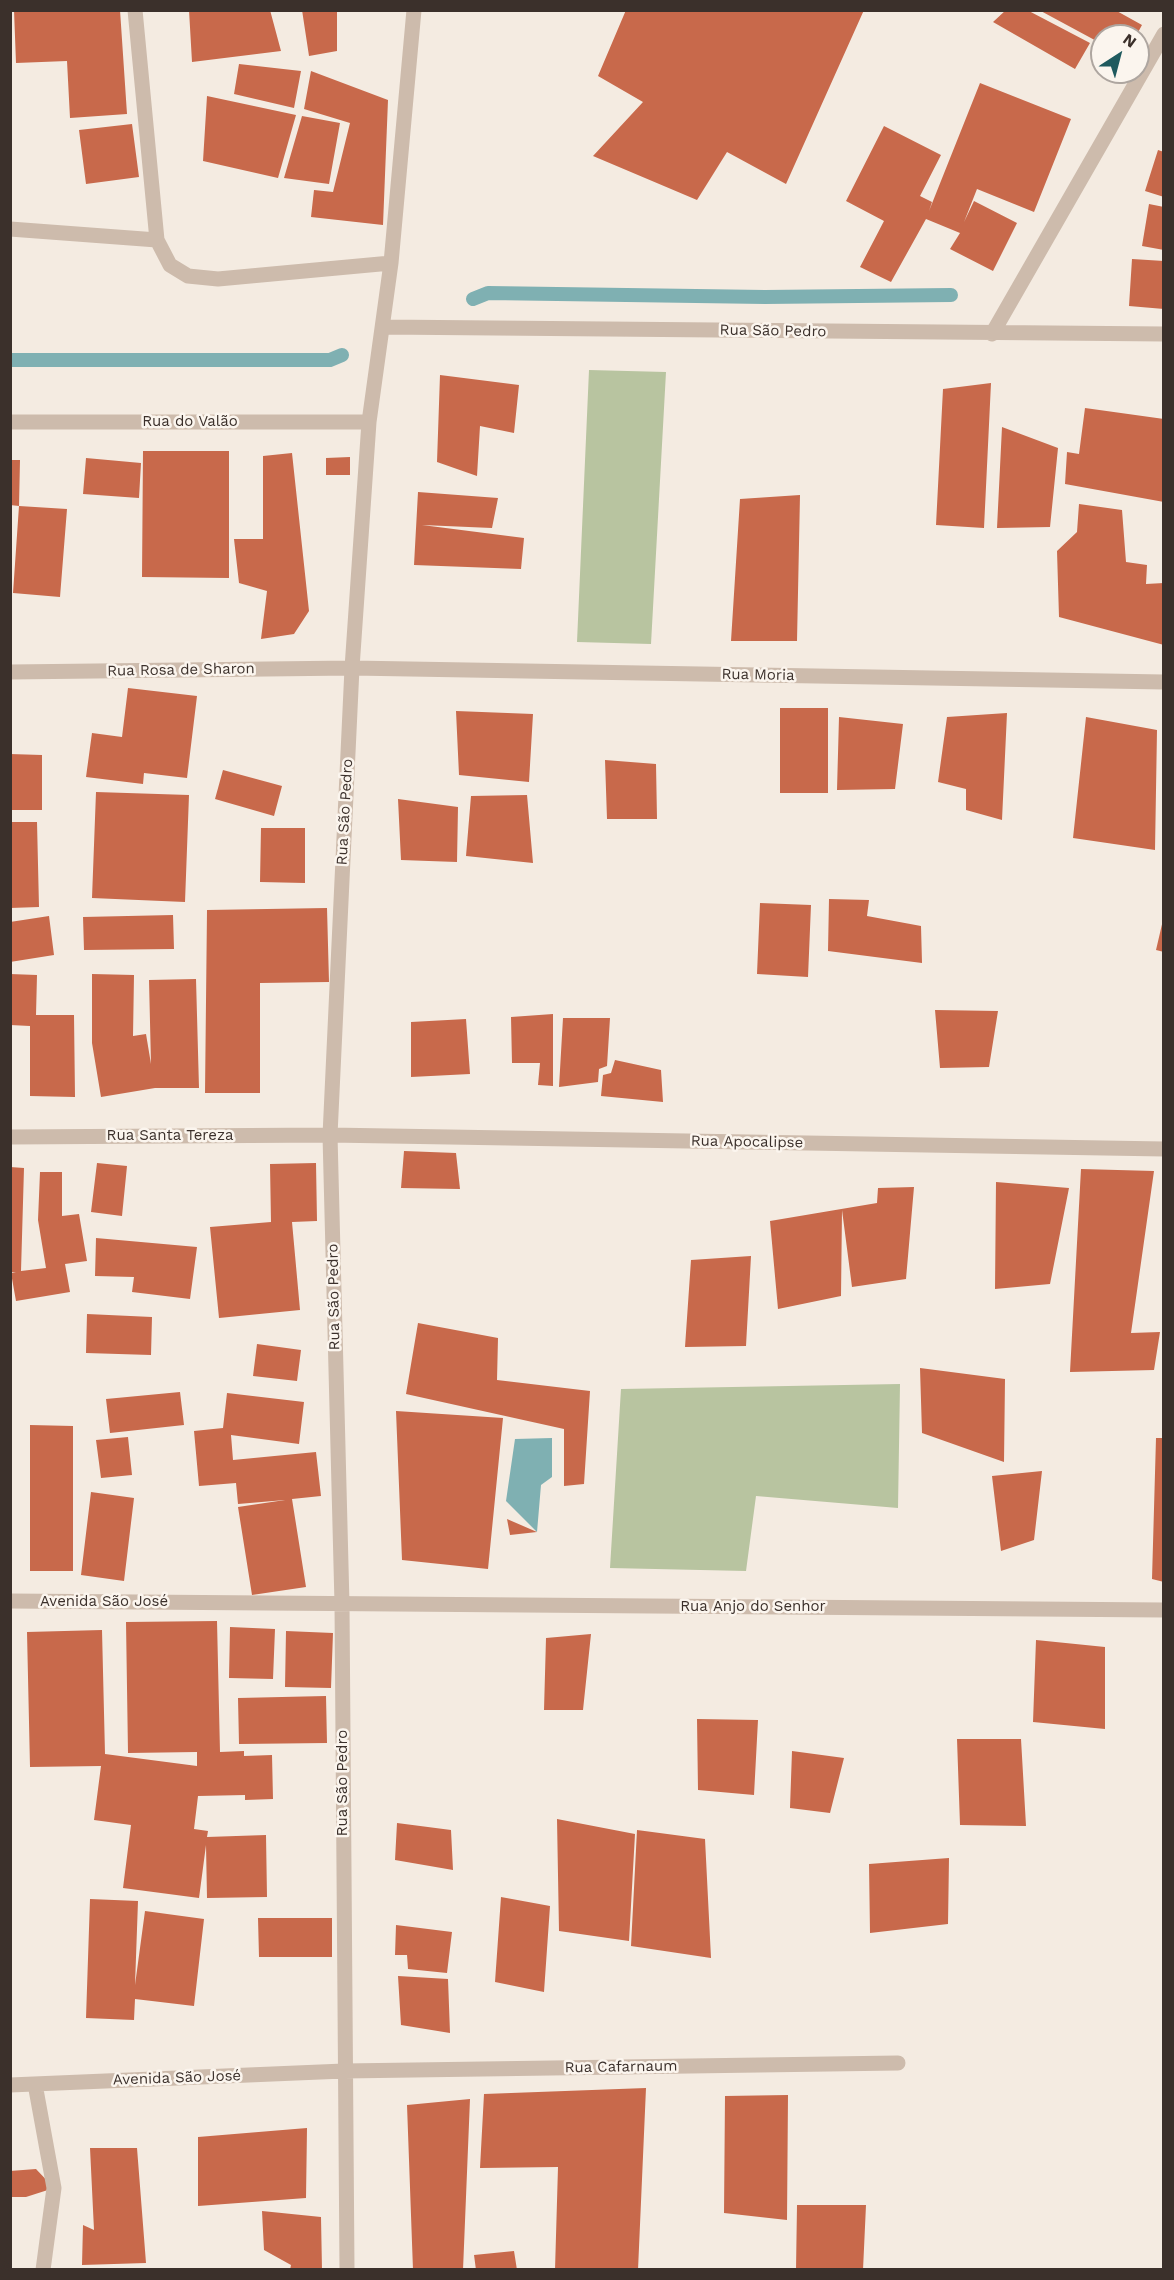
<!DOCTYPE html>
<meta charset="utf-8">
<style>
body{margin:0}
#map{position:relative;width:1174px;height:2280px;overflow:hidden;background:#f4ebe1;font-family:"Work Sans",sans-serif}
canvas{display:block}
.frame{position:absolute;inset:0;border:12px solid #3b302b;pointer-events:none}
.north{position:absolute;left:1090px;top:24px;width:60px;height:60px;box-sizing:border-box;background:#fbf5ee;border:2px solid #aea6a0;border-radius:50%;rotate:36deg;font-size:16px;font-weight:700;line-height:24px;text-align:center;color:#3b302b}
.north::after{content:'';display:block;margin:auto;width:21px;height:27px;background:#1f5a5e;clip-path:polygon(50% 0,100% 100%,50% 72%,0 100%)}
</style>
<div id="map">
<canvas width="1174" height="2280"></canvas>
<div class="frame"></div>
<div class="north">N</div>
</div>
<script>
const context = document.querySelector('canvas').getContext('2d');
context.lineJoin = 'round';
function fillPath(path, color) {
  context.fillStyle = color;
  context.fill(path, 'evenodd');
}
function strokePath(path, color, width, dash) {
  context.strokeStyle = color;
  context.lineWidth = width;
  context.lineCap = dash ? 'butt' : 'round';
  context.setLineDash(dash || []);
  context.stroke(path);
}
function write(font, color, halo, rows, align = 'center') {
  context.font = font + ' "Work Sans",sans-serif';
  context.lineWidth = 5;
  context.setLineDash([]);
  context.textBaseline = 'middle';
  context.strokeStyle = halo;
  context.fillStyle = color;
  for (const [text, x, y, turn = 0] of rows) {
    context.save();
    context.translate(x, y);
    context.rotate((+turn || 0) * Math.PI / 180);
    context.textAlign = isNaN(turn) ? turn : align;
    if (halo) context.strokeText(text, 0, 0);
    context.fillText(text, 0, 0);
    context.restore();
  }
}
fillPath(new Path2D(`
 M 589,370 L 666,372 L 651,644 L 577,642 Z
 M 900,1384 L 898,1508 L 756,1496 L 746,1571 L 610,1568 L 621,1389 Z`), '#b8c4a0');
fillPath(new Path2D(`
 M 552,1438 L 552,1477 L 541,1485 L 537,1532 L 506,1501 L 515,1439 Z`), '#7fb0b2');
strokePath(new Path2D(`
 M 473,299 L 488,293 L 765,297 L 951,295
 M 10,360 L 330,360 L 342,355`), '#7fb0b2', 14);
fillPath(new Path2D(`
 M 14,10 L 120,10 L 127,114 L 70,118 L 67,61 L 16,63 Z
 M 189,10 L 270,10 L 281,51 L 192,62 Z
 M 302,10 L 337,10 L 337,51 L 309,56 Z
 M 626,10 L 864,10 L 786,184 L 727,152 L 697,200 L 593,156 L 643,102 L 598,76 Z
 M 1006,10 L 1027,10 L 1090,43 L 1075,69 L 993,22 Z
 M 1039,10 L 1115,10 L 1142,25 L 1136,36 L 1102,36 L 1102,44 Z
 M 239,64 L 301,71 L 294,108 L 234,94 Z
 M 311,71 L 388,100 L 383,225 L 311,217 L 314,190 L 333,192 L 350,123 L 304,109 Z
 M 980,83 L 1071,119 L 1034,212 L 977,189 L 964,222 L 974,201 L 1017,223 L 993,271 L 950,249 L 960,233 L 926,219 L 891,282 L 860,267 L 884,221 L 846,201 L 884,126 L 941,155 L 920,196 L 932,202 L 929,211 Z
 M 207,96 L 296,115 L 278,178 L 203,161 Z
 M 302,116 L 340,123 L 329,184 L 284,178 Z
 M 132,124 L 139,177 L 86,184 L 79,130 Z
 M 1158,150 L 1164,152 L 1164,197 L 1145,191 Z
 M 1149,204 L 1164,207 L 1164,250 L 1142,246 Z
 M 1132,259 L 1164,261 L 1164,309 L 1129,306 Z
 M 440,375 L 519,385 L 514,433 L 480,426 L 477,476 L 437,462 Z
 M 991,383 L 984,528 L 936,525 L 943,389 Z
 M 1085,408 L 1164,419 L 1164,502 L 1065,484 L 1067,452 L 1079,454 Z
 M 1002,427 L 1058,448 L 1050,527 L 997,528 Z
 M 143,451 L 229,451 L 229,578 L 142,577 Z
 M 292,453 L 309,611 L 294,634 L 261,639 L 267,591 L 239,583 L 234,539 L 263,539 L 263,456 Z
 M 350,457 L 350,475 L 326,475 L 326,458 Z
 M 86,458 L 141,463 L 139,498 L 83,494 Z
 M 10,460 L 20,460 L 19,506 L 10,505 Z
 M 418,492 L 498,498 L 492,528 L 422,525 L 524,538 L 521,569 L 414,565 Z
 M 800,495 L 797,641 L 731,641 L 740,499 Z
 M 1079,504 L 1122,510 L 1126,562 L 1147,565 L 1146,584 L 1164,583 L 1164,645 L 1059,617 L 1057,551 L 1077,532 Z
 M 19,506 L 67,509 L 60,597 L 13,593 Z
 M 128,688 L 197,696 L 187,778 L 144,773 L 143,784 L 86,777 L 92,733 L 122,737 Z
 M 780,708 L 828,708 L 828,793 L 780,793 Z
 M 456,711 L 533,714 L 529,782 L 459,775 Z
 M 1007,713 L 1002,820 L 966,810 L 966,789 L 938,782 L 947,717 Z
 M 839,717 L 903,724 L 895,789 L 837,790 Z
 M 1086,717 L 1157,730 L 1155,850 L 1073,838 Z
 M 10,754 L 42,755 L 42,810 L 10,810 Z
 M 605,760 L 656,764 L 657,819 L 607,819 Z
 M 223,770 L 282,786 L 274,816 L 215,799 Z
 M 96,792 L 189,795 L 185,902 L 92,898 Z
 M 527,795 L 533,863 L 466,856 L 471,796 Z
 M 398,799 L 458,807 L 457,862 L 401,860 Z
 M 10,822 L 37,822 L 39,907 L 10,908 Z
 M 261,828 L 305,828 L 305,883 L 260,882 Z
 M 829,899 L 869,900 L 867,916 L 921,926 L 922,963 L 828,951 Z
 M 760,903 L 811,905 L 808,977 L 757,974 Z
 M 327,908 L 329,982 L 260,983 L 260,1093 L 205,1093 L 207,910 Z
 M 173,915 L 174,949 L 84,950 L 83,917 Z
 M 49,916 L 54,955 L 10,962 L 10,922 Z
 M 1163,920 L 1164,920 L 1164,952 L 1156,950 Z
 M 10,974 L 37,975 L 36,1015 L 74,1015 L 75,1097 L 30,1096 L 30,1026 L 10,1025 Z
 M 92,974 L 134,975 L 133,1036 L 146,1034 L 151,1064 L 149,980 L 196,979 L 199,1088 L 155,1088 L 101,1097 L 92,1043 Z
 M 935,1010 L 998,1011 L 989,1067 L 940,1068 Z
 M 553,1014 L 553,1086 L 538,1085 L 540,1063 L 512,1063 L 511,1017 Z
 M 563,1018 L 610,1018 L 607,1066 L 599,1069 L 598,1082 L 559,1087 Z
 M 466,1019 L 470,1074 L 411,1077 L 411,1022 Z
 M 615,1060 L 661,1070 L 663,1102 L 601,1096 L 603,1075 L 611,1073 Z
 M 404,1151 L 456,1153 L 460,1189 L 401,1188 Z
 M 97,1163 L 127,1166 L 122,1216 L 91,1212 Z
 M 316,1163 L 317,1221 L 292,1222 L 300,1310 L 219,1318 L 210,1227 L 271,1222 L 270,1164 Z
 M 10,1167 L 24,1168 L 21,1271 L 46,1268 L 38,1220 L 40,1172 L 62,1172 L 62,1216 L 79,1214 L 87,1261 L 65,1264 L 70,1292 L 16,1301 L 11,1273 L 16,1272 L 10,1272 Z
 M 1081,1169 L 1154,1171 L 1131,1333 L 1160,1332 L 1154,1370 L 1070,1372 Z
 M 996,1182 L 1069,1188 L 1050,1284 L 995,1289 Z
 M 914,1187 L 906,1279 L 852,1287 L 842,1210 L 841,1296 L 778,1309 L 770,1221 L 877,1203 L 878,1188 Z
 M 96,1238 L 197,1247 L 190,1299 L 132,1292 L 134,1277 L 95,1276 Z
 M 751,1256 L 746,1346 L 685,1347 L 691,1260 Z
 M 87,1314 L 152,1317 L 151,1355 L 86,1353 Z
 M 418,1323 L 498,1338 L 497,1380 L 590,1391 L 584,1484 L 564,1486 L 564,1429 L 406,1394 Z
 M 257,1344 L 301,1350 L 297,1381 L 253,1376 Z
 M 920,1368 L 1005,1379 L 1004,1462 L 922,1433 Z
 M 180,1392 L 184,1425 L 110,1433 L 106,1399 Z
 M 227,1393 L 304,1402 L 299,1444 L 231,1435 L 233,1460 L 316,1452 L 321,1496 L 292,1499 L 306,1587 L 252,1595 L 238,1507 L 285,1500 L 238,1504 L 236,1483 L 199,1486 L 194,1431 L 223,1428 Z
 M 396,1411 L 503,1418 L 488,1569 L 402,1560 Z
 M 30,1425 L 73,1426 L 73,1571 L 30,1571 Z
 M 128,1437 L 132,1475 L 101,1478 L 96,1440 Z
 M 1156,1438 L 1164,1438 L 1164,1582 L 1152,1579 Z
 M 1042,1471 L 1034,1540 L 1001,1551 L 992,1476 Z
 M 91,1492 L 134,1498 L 124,1581 L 81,1575 Z
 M 507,1519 L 537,1532 L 510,1535 Z
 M 217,1621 L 220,1752 L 244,1751 L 244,1756 L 272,1755 L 273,1799 L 245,1800 L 245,1795 L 198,1796 L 194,1829 L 208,1831 L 207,1837 L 266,1835 L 267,1897 L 207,1898 L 206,1845 L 199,1898 L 123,1888 L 131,1825 L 94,1820 L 101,1766 L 30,1767 L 27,1632 L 102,1630 L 105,1754 L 197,1766 L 197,1752 L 128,1753 L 126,1622 Z
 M 230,1627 L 275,1629 L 273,1679 L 229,1678 Z
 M 286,1631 L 333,1633 L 331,1688 L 285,1687 Z
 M 591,1634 L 583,1710 L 544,1710 L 546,1638 Z
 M 1036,1640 L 1105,1647 L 1105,1729 L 1033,1722 Z
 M 326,1696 L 327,1743 L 239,1744 L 238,1698 Z
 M 697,1719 L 758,1720 L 754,1795 L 698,1790 Z
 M 957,1739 L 1021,1739 L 1026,1826 L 960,1825 Z
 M 792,1751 L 844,1758 L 830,1813 L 790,1808 Z
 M 557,1819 L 635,1834 L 629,1941 L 559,1931 Z
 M 397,1823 L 451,1830 L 453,1870 L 395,1860 Z
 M 637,1830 L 705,1839 L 711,1958 L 631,1946 Z
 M 949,1858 L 948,1924 L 870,1933 L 869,1864 Z
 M 501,1897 L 550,1906 L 544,1992 L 495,1982 Z
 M 90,1899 L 138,1901 L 135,1985 L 145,1911 L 204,1919 L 194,2006 L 135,1999 L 134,2020 L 86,2018 Z
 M 258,1918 L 332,1918 L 332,1957 L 259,1957 Z
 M 396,1925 L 452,1932 L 447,1973 L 408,1969 L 407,1955 L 395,1955 Z
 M 398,1976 L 448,1979 L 450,2033 L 401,2025 Z
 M 646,2088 L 638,2270 L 555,2270 L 558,2167 L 480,2168 L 484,2094 Z
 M 788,2095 L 787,2220 L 724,2213 L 725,2096 Z
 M 470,2099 L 463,2270 L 413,2270 L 407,2105 Z
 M 307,2128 L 306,2198 L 198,2206 L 198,2137 Z
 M 90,2148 L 137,2148 L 146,2263 L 82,2265 L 83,2225 L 94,2230 Z
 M 36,2169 L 54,2188 L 26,2197 L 10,2197 L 10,2171 Z
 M 797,2205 L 866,2205 L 863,2270 L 796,2270 Z
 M 262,2211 L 321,2217 L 322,2270 L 290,2270 L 291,2265 L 264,2250 Z
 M 514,2251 L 517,2270 L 476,2270 L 474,2255 Z`), '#c8694b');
strokePath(new Path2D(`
 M 135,10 L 157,240 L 170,265 L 188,276 L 218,279 L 391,263
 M 10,229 L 157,240
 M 383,327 L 1164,334
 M 992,334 L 1164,34
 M 10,422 L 369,422
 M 10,672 L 352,668 L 1164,682
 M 10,1137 L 330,1135 L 1164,1149
 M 10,1601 L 1164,1610
 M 35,2084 L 54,2188 L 43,2270
 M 10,2085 L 344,2071 L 898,2063
 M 347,2270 L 342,1604 L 330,1135 L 352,668 L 369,422 L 391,263 L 414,10`), '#cdbbac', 15);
write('15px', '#3b302b', '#fbf5ee', [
 ["Rua São Pedro",773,331,1],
 ["Rua do Valão",190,422],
 ["Rua Rosa de Sharon",181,670,-1],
 ["Rua Moria",758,675,1],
 ["Rua São Pedro",345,812,-87],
 ["Rua Santa Tereza",170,1136],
 ["Rua Apocalipse",747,1142,1],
 ["Rua São Pedro",334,1297,-91],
 ["Avenida São José",104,1602],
 ["Rua Anjo do Senhor",753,1607],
 ["Rua São Pedro",343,1783,-90],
 ["Rua Cafarnaum",621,2067,-1],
 ["Avenida São José",177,2078,-2]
]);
</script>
